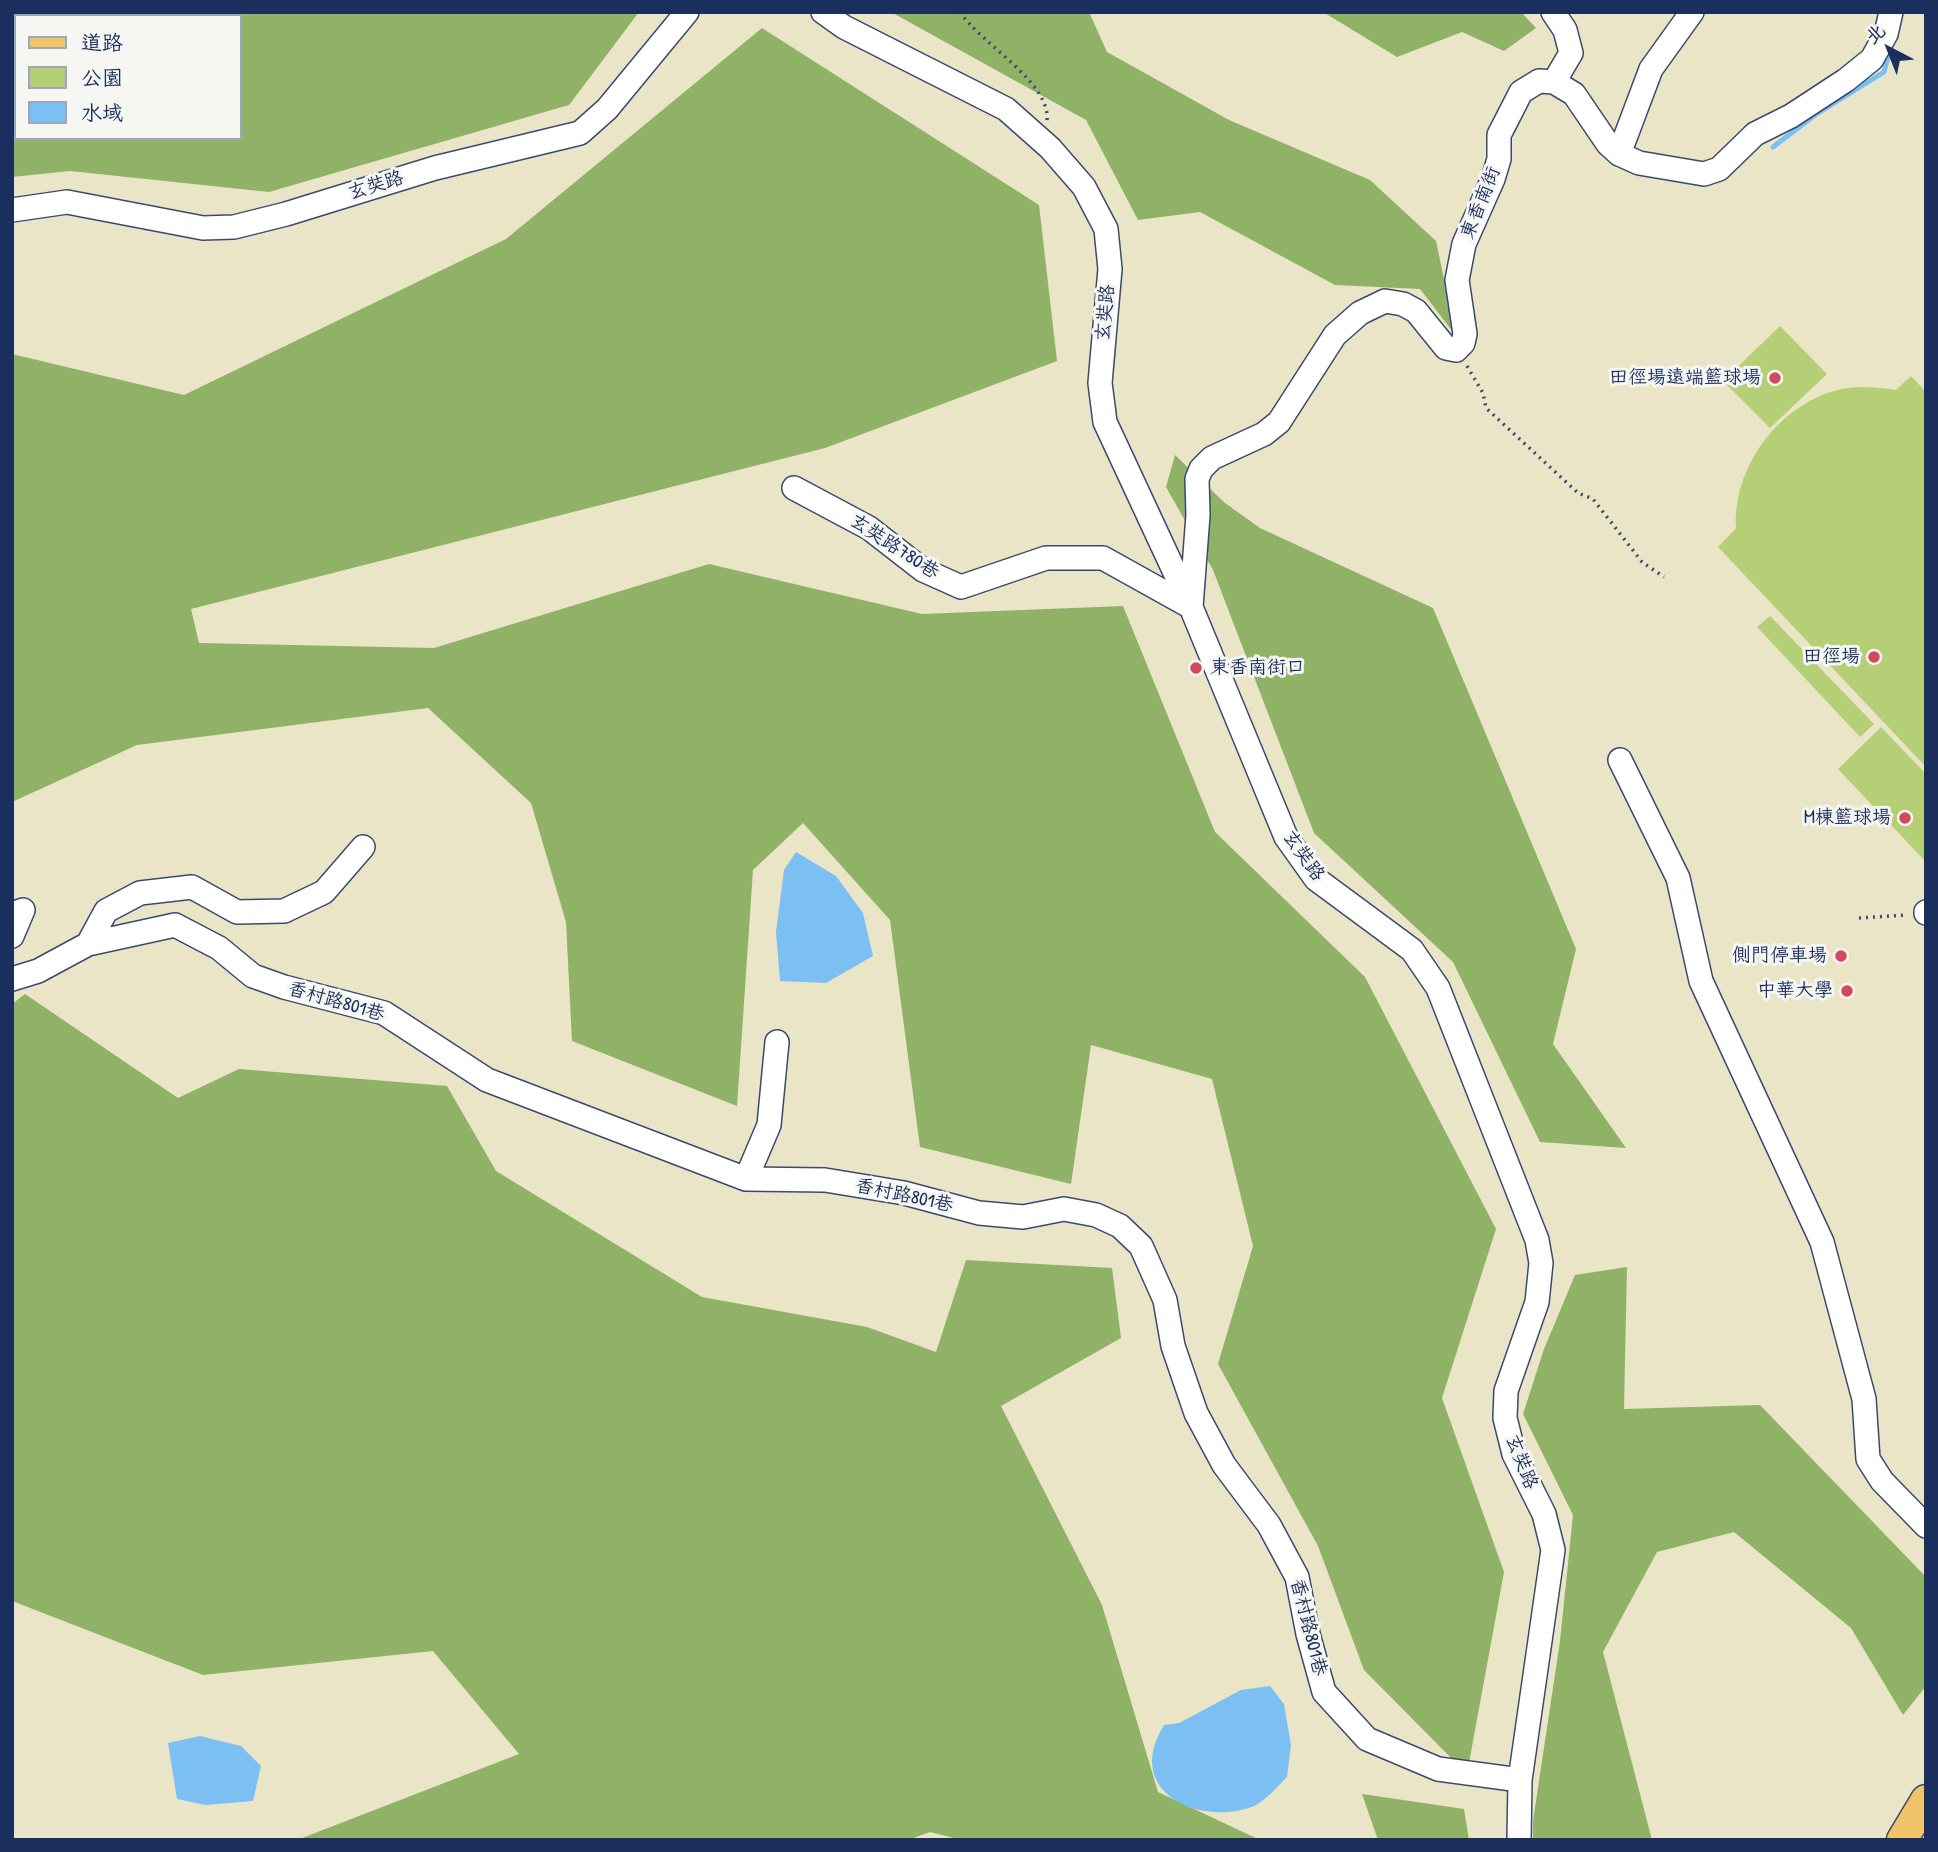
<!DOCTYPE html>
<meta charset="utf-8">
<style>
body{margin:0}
#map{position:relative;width:1938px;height:1852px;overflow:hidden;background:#ebe5c8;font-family:"Patrick Hand","LXGW WenKai TC",sans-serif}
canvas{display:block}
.frame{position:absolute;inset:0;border:14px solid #1b2f5e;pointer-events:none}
.legend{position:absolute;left:14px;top:14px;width:228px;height:126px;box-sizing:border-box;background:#f6f6f2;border:2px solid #9ea6b7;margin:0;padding:9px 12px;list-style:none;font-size:21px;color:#1b2f5e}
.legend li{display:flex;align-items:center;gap:14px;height:35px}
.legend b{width:35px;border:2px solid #9ea6b7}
.north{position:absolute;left:1854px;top:14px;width:70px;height:70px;-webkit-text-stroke:5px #f6f6f2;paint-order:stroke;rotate:318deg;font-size:19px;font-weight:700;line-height:28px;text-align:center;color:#1b2f5e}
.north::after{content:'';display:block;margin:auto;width:24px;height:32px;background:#1b2f5e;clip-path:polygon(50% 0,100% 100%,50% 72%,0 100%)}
</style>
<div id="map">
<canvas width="1938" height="1852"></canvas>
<div class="frame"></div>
<ul class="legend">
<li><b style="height:9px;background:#f0c469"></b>道路</li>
<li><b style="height:19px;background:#b4cf75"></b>公園</li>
<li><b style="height:19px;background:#7cbff2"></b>水域</li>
</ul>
<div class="north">北</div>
</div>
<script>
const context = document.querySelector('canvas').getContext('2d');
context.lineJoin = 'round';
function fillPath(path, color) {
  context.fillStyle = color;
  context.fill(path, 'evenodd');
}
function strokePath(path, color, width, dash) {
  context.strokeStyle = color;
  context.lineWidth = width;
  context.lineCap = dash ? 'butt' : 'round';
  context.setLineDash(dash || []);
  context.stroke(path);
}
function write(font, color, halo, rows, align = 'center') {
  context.font = font + ' "Patrick Hand","LXGW WenKai TC",sans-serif';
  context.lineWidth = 6;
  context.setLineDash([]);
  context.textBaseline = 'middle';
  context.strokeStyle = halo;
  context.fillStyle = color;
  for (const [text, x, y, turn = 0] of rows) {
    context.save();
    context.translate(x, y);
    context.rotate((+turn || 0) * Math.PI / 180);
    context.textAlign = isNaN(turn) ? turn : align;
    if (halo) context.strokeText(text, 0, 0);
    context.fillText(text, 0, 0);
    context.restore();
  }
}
fillPath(new Path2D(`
 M 1780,326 L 1827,374 L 1770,428 L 1723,381 Z
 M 1911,376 L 1926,392 L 1926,767 L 1718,547 L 1736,528 C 1733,467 1778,406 1837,390 C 1856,385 1876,387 1896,390 Z
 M 1770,616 L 1874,724 L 1860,737 L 1757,627 Z
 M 1881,727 L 1926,774 L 1926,862 L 1838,769 Z`), '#b4cf75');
fillPath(new Path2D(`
 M 12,12 L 639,12 L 569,105 L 269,192 L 70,171 L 12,177 ZM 16,16 L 240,16 L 240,138 L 16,138 Z
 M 891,12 L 1089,12 L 1107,52 L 1229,120 L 1370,180 L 1436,241 L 1456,336 L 1420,289 L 1335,285 L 1200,212 L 1138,220 L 1086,120 Z
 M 1323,12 L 1521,12 L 1536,28 L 1504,51 L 1462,32 L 1397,57 Z
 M 762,28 L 1039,205 L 1057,361 L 825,448 L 191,609 L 199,643 L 434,648 L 709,564 L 922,614 L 1123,606 L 1215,832 L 1365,977 L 1496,1229 L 1442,1398 L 1504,1572 L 1467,1774 L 1364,1670 L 1318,1546 L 1218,1364 L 1253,1246 L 1212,1079 L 1091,1045 L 1071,1184 L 920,1147 L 890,920 L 803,823 L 753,870 L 737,1106 L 572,1041 L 566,922 L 531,803 L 428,708 L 137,745 L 12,802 L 12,354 L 184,395 L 506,239 Z
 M 1175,455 L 1225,503 L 1260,528 L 1433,608 L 1576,949 L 1553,1044 L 1626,1148 L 1540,1142 L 1453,962 L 1314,833 L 1213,570 L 1166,487 Z
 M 25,994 L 178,1098 L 239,1069 L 447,1086 L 496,1171 L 702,1297 L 867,1327 L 936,1352 L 966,1260 L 1112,1268 L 1121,1338 L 1001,1406 L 1102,1605 L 1158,1792 L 1260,1840 L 961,1840 L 930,1832 L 908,1840 L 297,1840 L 519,1754 L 433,1651 L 203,1675 L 12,1601 L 12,1004 Z
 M 1627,1267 L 1624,1409 L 1760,1405 L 1926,1577 L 1926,1686 L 1903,1715 L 1851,1628 L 1734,1532 L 1657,1552 L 1603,1652 L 1652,1840 L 1533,1840 L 1533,1821 L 1560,1641 L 1573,1515 L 1523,1414 L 1544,1349 L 1575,1275 Z
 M 1362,1794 L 1464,1809 L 1469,1840 L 1378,1840 Z`), '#8fb266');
fillPath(new Path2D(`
 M 796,852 L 836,876 L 863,913 L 873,956 L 826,983 L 780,981 L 776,932 L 784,870 Z
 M 1270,1686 L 1284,1704 L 1291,1745 L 1287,1777 C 1277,1787 1263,1804 1249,1808 C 1193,1825 1124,1789 1164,1725 L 1179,1723 L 1241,1690 Z
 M 200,1736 L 241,1746 L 261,1766 L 253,1801 L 206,1805 L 177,1799 L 168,1743 Z`), '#7cbff2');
strokePath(new Path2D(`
 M 1773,147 L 1815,115 L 1884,72 L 1891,46`), '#7cbff2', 5);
const minor = new Path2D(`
 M 823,12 L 844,27 L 1006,109 L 1050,148 L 1084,187 L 1106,229 L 1110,269 L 1100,383 L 1105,422 L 1191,607 L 1286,837 L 1316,879 L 1412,950 L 1438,988 L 1537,1240 L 1541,1263 L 1537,1302 L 1506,1391 L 1505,1418 L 1514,1454 L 1544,1514 L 1553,1550 L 1520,1780 L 1519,1840
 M 1553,12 L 1565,30 L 1571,53 L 1554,82
 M 1619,154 L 1651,69 L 1692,12
 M 12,210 L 67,202 L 203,228 L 234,227 L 286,214 L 435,168 L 580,133 L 607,109 L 687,12
 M 794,488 L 869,528 L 923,570 L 961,587 L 1046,558 L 1103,558 L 1191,607 L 1198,515 L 1197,479 L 1201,469 L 1212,458 L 1264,434 L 1279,422 L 1335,335 L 1360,313 L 1385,301 L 1403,304 L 1416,311 L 1446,348 L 1456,350 L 1463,343 L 1465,334 L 1457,280 L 1464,244 L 1493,179 L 1499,159 L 1499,135 L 1521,92 L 1539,81 L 1554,82 L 1574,94 L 1608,144 L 1619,154 L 1639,163 L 1704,174 L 1719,169 L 1755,134 L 1791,116 L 1846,80 L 1872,59 L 1886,34 L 1891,12
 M 1620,760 L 1678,878 L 1701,981 L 1822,1242 L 1864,1399 L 1868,1459 L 1882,1481 L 1926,1526
 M 1926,912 L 1926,913
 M 12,914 L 23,910 L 12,936
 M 88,944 L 106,911 L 140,893 L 192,887 L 237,912 L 284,911 L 324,892 L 363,847
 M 12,979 L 38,971 L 88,944 L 175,925 L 219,948 L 253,976 L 284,987 L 384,1013 L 487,1080 L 746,1179 L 825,1180 L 904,1193 L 979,1213 L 1023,1217 L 1064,1209 L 1096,1215 L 1120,1226 L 1141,1246 L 1165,1300 L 1173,1346 L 1196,1413 L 1224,1465 L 1269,1525 L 1297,1577 L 1308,1634 L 1324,1692 L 1367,1739 L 1438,1769 L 1520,1780
 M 746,1179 L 769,1125 L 777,1042`);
const major = new Path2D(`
 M 1902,1840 L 1926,1800`);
strokePath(minor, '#3a4a6e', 26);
strokePath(major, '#3a4a6e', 33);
strokePath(new Path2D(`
 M 960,12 C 981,44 1051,82 1047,121
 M 1467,366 L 1483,393 L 1486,408 L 1578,493 L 1593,499 L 1642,562 L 1664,577
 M 1859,918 L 1906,915`), '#3a4a6e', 3.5, [2, 5]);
strokePath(minor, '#fff', 23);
strokePath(major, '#f0c469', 30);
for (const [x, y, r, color] of [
 [1775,378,7,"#d1495b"],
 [1874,657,7,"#d1495b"],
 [1196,668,7,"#d1495b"],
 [1905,818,7,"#d1495b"],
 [1841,956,7,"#d1495b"],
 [1847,991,7,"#d1495b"]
]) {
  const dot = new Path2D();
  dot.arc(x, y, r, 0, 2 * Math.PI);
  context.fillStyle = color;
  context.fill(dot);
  strokePath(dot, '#f6f6f2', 2.5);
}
write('19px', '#1b2f5e', '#f6f6f2', [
 ["玄奘路",376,186,-17],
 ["東香南街",1481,203,-68],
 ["玄奘路",1106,313,-85],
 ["玄奘路780巷",894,547,33],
 ["玄奘路",1303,856,54],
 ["香村路801巷",336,1002,16],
 ["香村路801巷",904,1196,12],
 ["玄奘路",1521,1462,68],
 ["香村路801巷",1308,1627,76]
]);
write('19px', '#1b2f5e', '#f6f6f2', [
 ["田徑場遠端籃球場",1761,378],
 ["田徑場",1860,657],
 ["東香南街口",1210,668,"left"],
 ["M棟籃球場",1891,818],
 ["側門停車場",1827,956],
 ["中華大學",1833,991]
], 'right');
</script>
